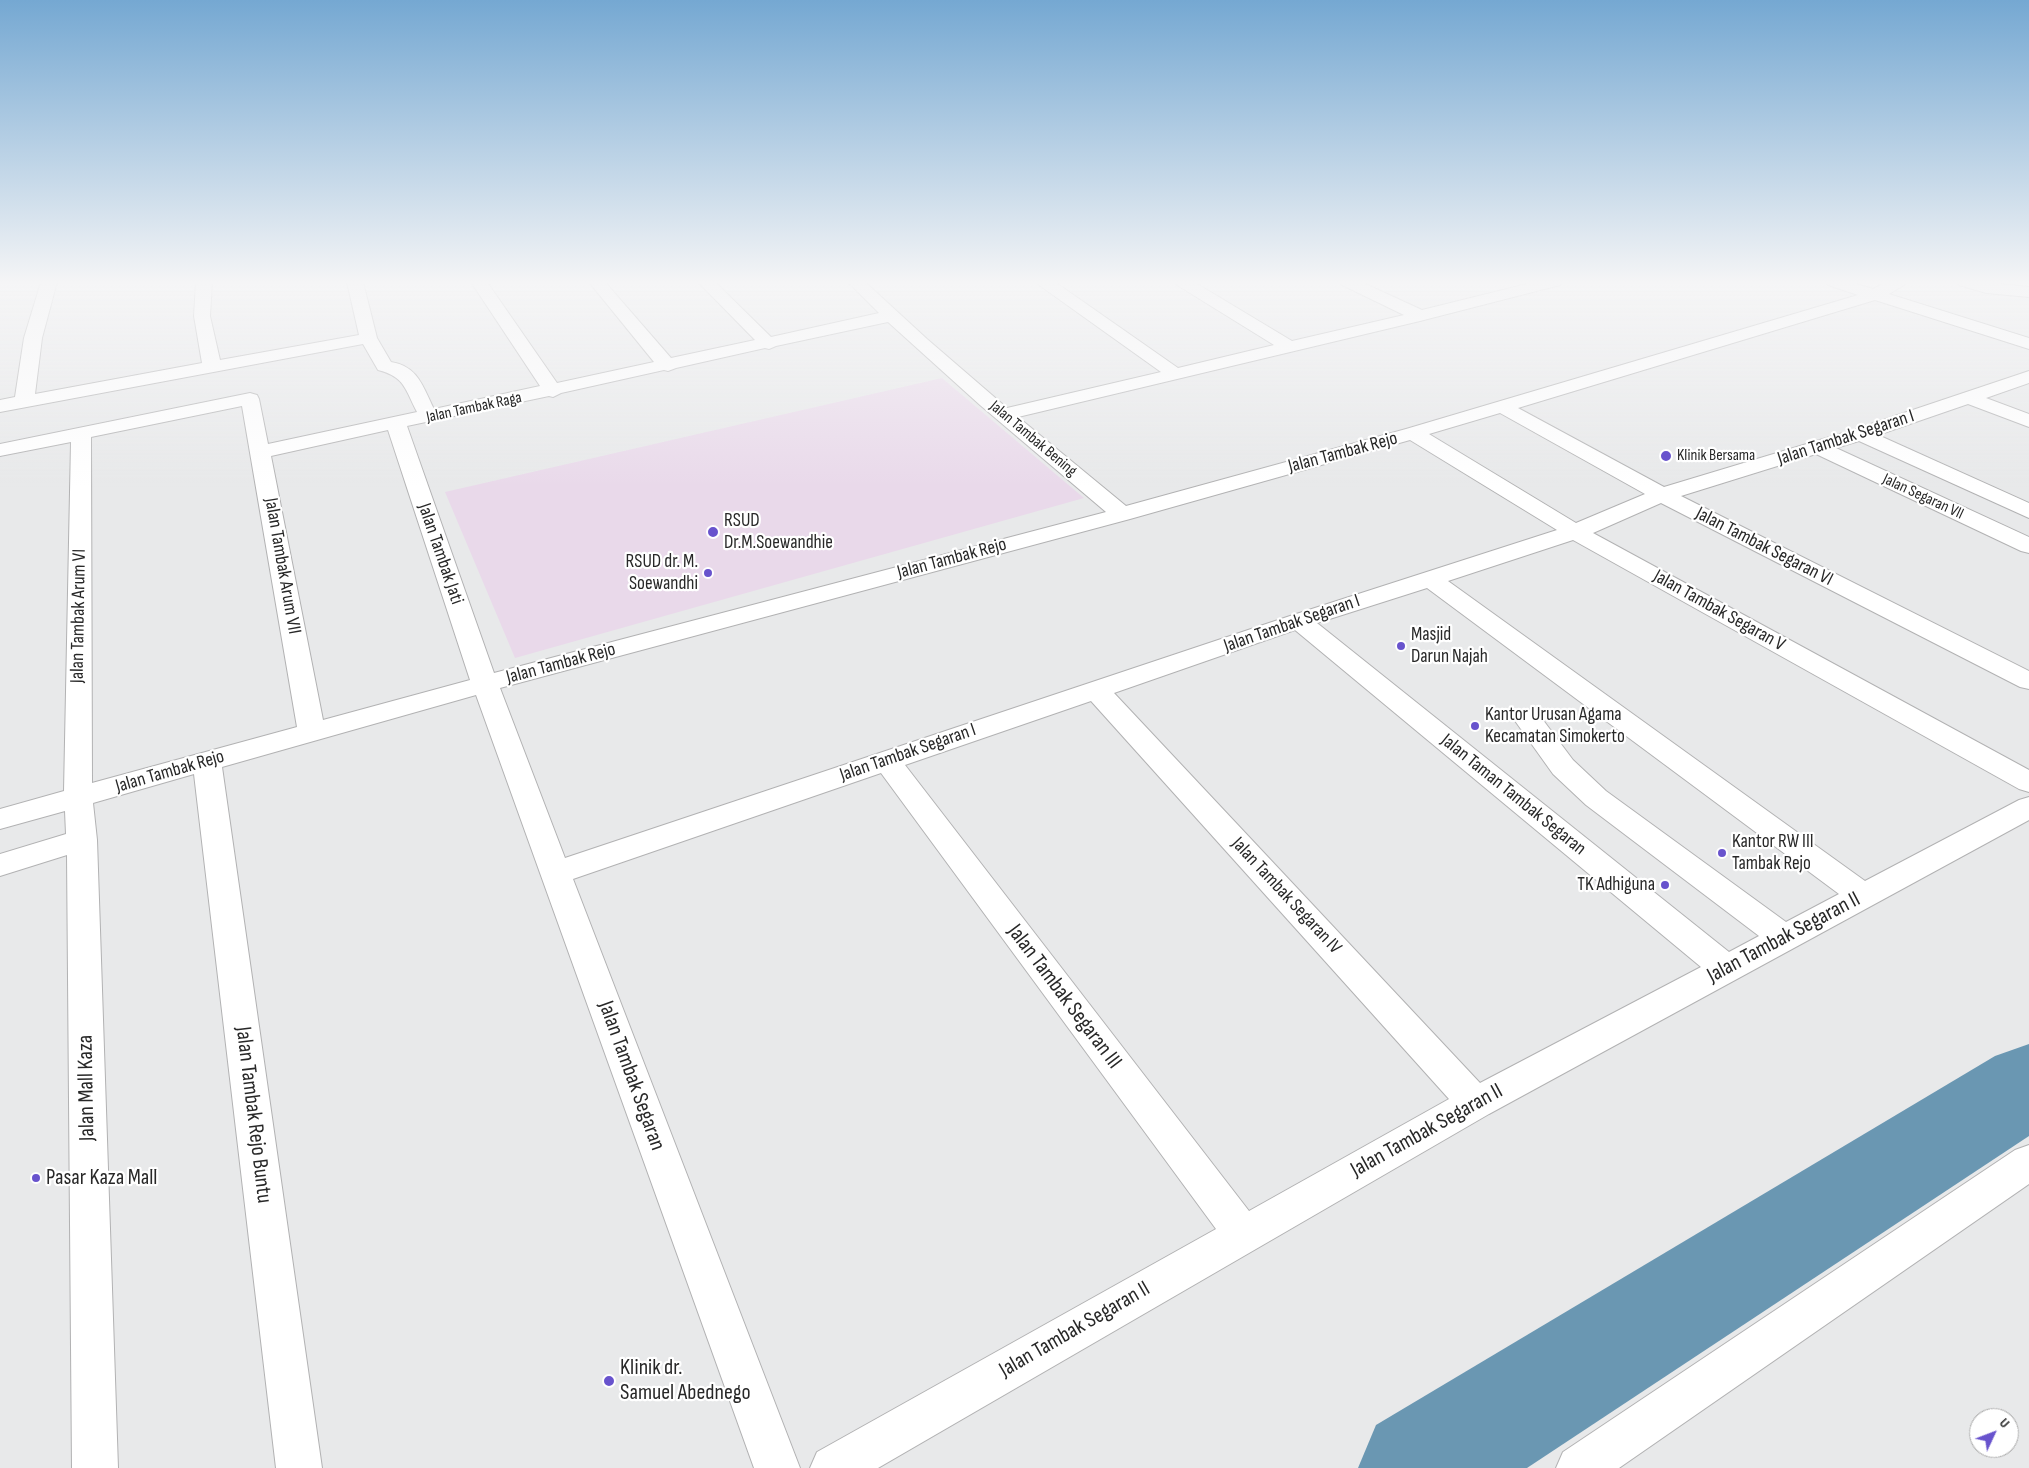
<!DOCTYPE html>
<style>
body{margin:0}
#map{position:relative;width:2029px;height:1468px;overflow:hidden;background:#e8e9ea;font-family:"Sofia Sans Condensed",sans-serif}
canvas{display:block}
.north{position:absolute;left:1969px;top:1408px;width:50px;height:50px;box-sizing:border-box;background:#fff;border:1px solid #a9a9a9;border-radius:50%;rotate:47deg;font-size:14px;font-weight:700;line-height:20px;text-align:center;color:#282828}
.north::after{content:'';display:block;margin:auto;width:18px;height:22px;background:#6853cd;clip-path:polygon(50% 0,100% 100%,50% 72%,0 100%)}
</style>
<div id="map">
<canvas width="2029" height="1468"></canvas>
<div class="north">U</div>
</div>
<script>
const context = document.querySelector('canvas').getContext('2d');
context.lineJoin = 'round';
function fillPath(path, color) {
  context.fillStyle = color;
  context.fill(path, 'evenodd');
}
function strokePath(path, color, width, dash) {
  context.strokeStyle = color;
  context.lineWidth = width;
  context.lineCap = dash ? 'butt' : 'round';
  context.setLineDash(dash || []);
  context.stroke(path);
}
function write(font, color, halo, rows, align = 'center') {
  context.font = font + ' "Sofia Sans Condensed",sans-serif';
  context.lineWidth = 4.5;
  context.setLineDash([]);
  context.textBaseline = 'middle';
  context.strokeStyle = halo;
  context.fillStyle = color;
  for (const [text, x, y, turn = 0] of rows) {
    context.save();
    context.translate(x, y);
    context.rotate((+turn || 0) * Math.PI / 180);
    context.textAlign = isNaN(turn) ? turn : align;
    if (halo) context.strokeText(text, 0, 0);
    context.fillText(text, 0, 0);
    context.restore();
  }
}
fillPath(new Path2D(`
 M 942,378 L 1084,498 L 515,658 L 445,492 Z`), '#e9d9ea');
fillPath(new Path2D(`
 M 2029,1044 L 2029,1136 L 1527,1468 L 1358,1468 L 1376,1425 L 1995,1056 Z`), '#6a97b2');
const minor = new Path2D(`
 M 41,282 L 57,282 L 42,338 L 35,394 L 202,363 L 194,316 L 196,282 L 212,282 L 210,316 L 220,360 L 359,335 L 347,282 L 363,282 L 377,338 L 391,362 C 418,366 423,387 434,409 L 540,386 L 471,282 L 487,282 L 557,383 L 654,362 L 589,282 L 605,282 L 671,358 L 755,340 L 698,282 L 715,282 L 771,337 L 879,313 L 848,282 L 865,282 L 927,339 L 1007,408 L 1161,372 L 1039,285 L 1037,282 L 1055,282 L 1178,368 L 1274,345 L 1177,285 L 1175,282 L 1194,282 L 1292,341 L 1404,315 L 1342,285 L 1340,282 L 1361,282 L 1422,310 L 1535,282 L 1562,282 L 1560,285 L 1420,321 L 1018,417 L 1126,506 L 1406,429 L 1858,295 L 1828,285 L 1826,282 L 1850,282 L 1873,289 L 1887,282 L 1906,282 L 1904,285 L 1889,294 L 2029,338 L 2029,349 L 1875,300 L 1518,408 L 1664,487 L 1853,430 L 2029,371 L 2029,383 L 1986,398 L 2029,414 L 2029,427 L 1968,404 L 1878,435 L 2029,503 L 2029,518 L 1859,441 L 1836,448 L 2029,537 L 2029,553 L 2021,551 L 1816,454 L 1681,496 L 2029,671 L 2029,689 L 2020,687 L 1661,503 L 1593,533 L 2029,770 L 2029,792 L 2019,789 L 1573,540 L 1448,581 L 1865,881 L 2019,800 L 2029,797 L 2029,820 L 1489,1114 L 878,1468 L 810,1468 L 817,1452 L 1216,1229 L 881,773 L 573,879 L 800,1468 L 754,1468 L 476,695 L 222,767 L 322,1468 L 276,1468 L 194,774 L 93,803 L 97,840 L 118,1468 L 72,1468 L 67,855 L 0,876 L 0,854 L 66,834 L 65,811 L 0,829 L 0,809 L 64,791 L 71,442 L 0,456 L 0,444 L 250,393 L 257,395 L 259,399 L 268,444 L 417,412 C 405,389 405,377 378,370 L 363,344 L 0,412 L 0,400 L 15,397 L 24,338 ZM 888,322 L 980,405 L 1106,512 L 494,673 L 407,426 L 549,396 L 553,397 L 561,393 L 664,370 L 668,371 L 676,368 L 765,348 L 769,349 L 776,346 ZM 242,406 L 297,727 L 92,783 L 91,437 ZM 1500,413 L 1645,494 L 1576,523 L 1429,434 ZM 388,430 L 470,680 L 323,720 L 271,456 ZM 1410,440 L 1557,530 L 1290,616 L 565,858 L 500,688 L 1130,519 ZM 1427,588 L 1839,894 L 1786,922 L 1606,791 L 1573,760 L 1537,712 L 1527,709 L 1517,712 L 1513,718 L 1553,774 L 1586,805 L 1759,936 L 1729,952 L 1317,623 ZM 1295,630 L 1701,967 L 1480,1083 L 1114,693 ZM 1091,701 L 1449,1099 L 1249,1211 L 905,765 Z
 M 1957,282 L 1982,282 L 2029,287 L 2029,297 L 1986,293 L 1959,285 Z
 M 2029,1145 L 2029,1184 L 1619,1468 L 1556,1468 L 1563,1452 L 2015,1150 Z`);
strokePath(minor, '#b2b2b3', 2);
fillPath(minor, '#fff');
const sky = context.createLinearGradient(0, 0, 0, 487);
sky.addColorStop(0, '#75a8d2');
sky.addColorStop(0.58, '#f5f5f6');
sky.addColorStop(1, '#f5f5f600');
context.fillStyle = sky;
context.fillRect(0, 0, 2029, 487);
for (const [x, y, r, color] of [
 [1666,456,6,"#6853cd"],
 [713,532,6,"#6853cd"],
 [708,573,5,"#6853cd"],
 [1401,646,5,"#6853cd"],
 [1475,726,5,"#6853cd"],
 [1722,853,5,"#6853cd"],
 [1665,885,5,"#6853cd"],
 [36,1178,5,"#6853cd"],
 [609,1381,6,"#6853cd"]
]) {
  const dot = new Path2D();
  dot.arc(x, y, r, 0, 2 * Math.PI);
  context.fillStyle = color;
  context.fill(dot);
  strokePath(dot, '#fff', 2);
}
write('16px', '#282828', '#fff', [
 ["Jalan Tambak Raga",474,408,-12],
 ["Jalan Tambak Bening",1033,439,40],
 ["Jalan Segaran VII",1923,497,25]
]);
write('16px', '#282828', '#fff', [
 ["Klinik Bersama",1677,456]
], 'left');
write('19px', '#282828', '#fff', [
 ["Jalan Tambak Segaran I",1846,438,-18],
 ["Jalan Tambak Rejo",1343,453,-15],
 ["Jalan Tambak Segaran VI",1764,547,27],
 ["Jalan Tambak Jati",440,554,71],
 ["Jalan Tambak Rejo",952,559,-15],
 ["Jalan Tambak Arum VII",282,566,80],
 ["Jalan Tambak Segaran V",1719,611,29],
 ["Jalan Tambak Arum VI",79,616,-89],
 ["Jalan Tambak Segaran I",1292,624,-19],
 ["Jalan Tambak Rejo",561,664,-15],
 ["Jalan Tambak Segaran I",908,753,-19],
 ["Jalan Tambak Rejo",170,772,-16],
 ["Jalan Taman Tambak Segaran",1513,795,39],
 ["Jalan Tambak Segaran IV",1286,896,47]
]);
write('19px', '#282828', '#fff', [
 ["RSUD",724,521],
 ["Dr.M.Soewandhie",724,543],
 ["RSUD dr. M.",698,562,"right"],
 ["Soewandhi",698,584,"right"],
 ["Masjid",1411,635],
 ["Darun Najah",1411,657],
 ["Kantor Urusan Agama",1485,715],
 ["Kecamatan Simokerto",1485,737],
 ["Kantor RW III",1732,842],
 ["Tambak Rejo",1732,864],
 ["TK Adhiguna",1655,885,"right"]
], 'left');
write('22px', '#282828', '#fff', [
 ["Jalan Tambak Segaran II",1784,938,-28],
 ["Jalan Tambak Segaran III",1064,997,53],
 ["Jalan Tambak Segaran",631,1076,70],
 ["Jalan Mall Kaza",87,1088,-91],
 ["Jalan Tambak Rejo Buntu",253,1115,83],
 ["Jalan Tambak Segaran II",1427,1131,-29],
 ["Jalan Tambak Segaran II",1075,1330,-30]
]);
write('22px', '#282828', '#fff', [
 ["Pasar Kaza Mall",46,1178],
 ["Klinik dr.",620,1368],
 ["Samuel Abednego",620,1393]
], 'left');
</script>
